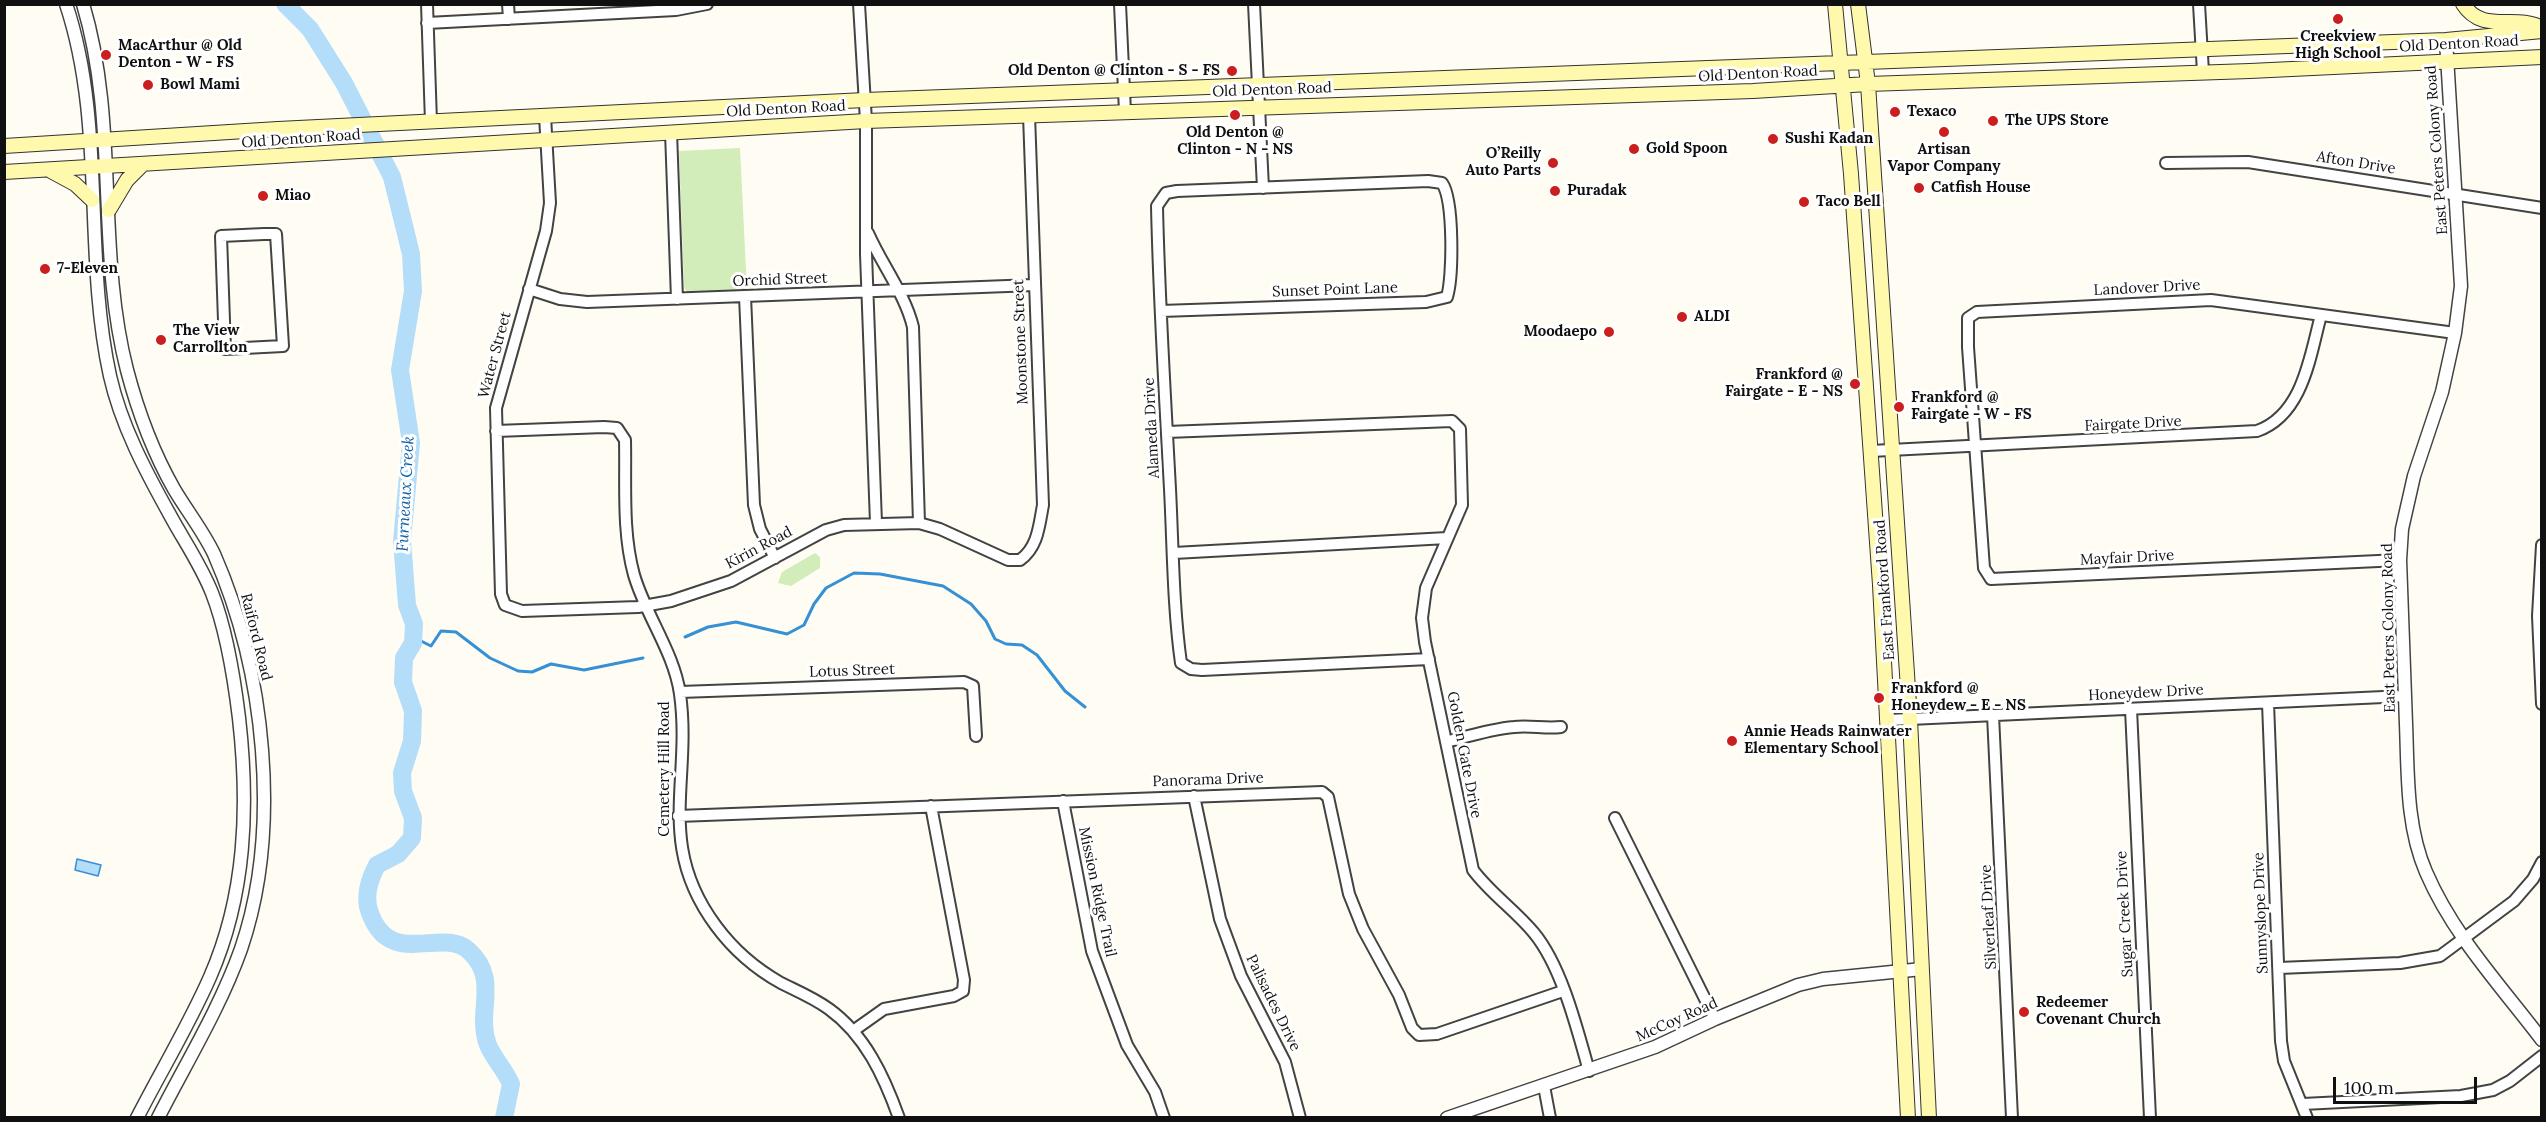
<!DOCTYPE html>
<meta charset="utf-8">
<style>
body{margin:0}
#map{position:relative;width:2546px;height:1122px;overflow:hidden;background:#fffdf3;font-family:Lora,serif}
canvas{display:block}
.frame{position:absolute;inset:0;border:6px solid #101010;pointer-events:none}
.scale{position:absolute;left:2333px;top:1077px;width:144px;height:27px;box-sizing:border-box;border:3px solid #101010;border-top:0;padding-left:8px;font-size:18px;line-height:21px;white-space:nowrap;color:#101010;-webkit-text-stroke:4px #fff;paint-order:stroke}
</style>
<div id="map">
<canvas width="2546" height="1122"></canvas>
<div class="frame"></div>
<div class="scale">100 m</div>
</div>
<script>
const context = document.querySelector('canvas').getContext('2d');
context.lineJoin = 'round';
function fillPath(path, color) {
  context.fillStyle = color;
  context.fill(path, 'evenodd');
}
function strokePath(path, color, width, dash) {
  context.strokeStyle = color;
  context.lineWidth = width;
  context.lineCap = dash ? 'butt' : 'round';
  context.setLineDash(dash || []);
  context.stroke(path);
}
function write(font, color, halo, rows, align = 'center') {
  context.font = font + ' Lora,serif';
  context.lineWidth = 6;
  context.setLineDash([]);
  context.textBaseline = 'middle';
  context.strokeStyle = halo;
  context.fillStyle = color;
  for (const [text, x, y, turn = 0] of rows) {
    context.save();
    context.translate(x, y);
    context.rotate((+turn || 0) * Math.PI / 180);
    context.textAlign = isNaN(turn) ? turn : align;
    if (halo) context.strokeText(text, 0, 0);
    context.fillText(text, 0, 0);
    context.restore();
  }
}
fillPath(new Path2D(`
 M 740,148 L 747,291 L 687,292 L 684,287 L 679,151 Z
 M 815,553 L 820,557 L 820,568 L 791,586 L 778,583 L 782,572 Z`), '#d2edb9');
const water = new Path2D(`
 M 77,859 L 101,865 L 98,876 L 75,870 Z`);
fillPath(water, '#b4ddfa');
strokePath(water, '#3690d6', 1.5);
strokePath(new Path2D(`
 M 413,637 L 431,646 L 441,631 L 456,632 L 490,658 L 518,671 L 532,672 L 551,664 L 584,670 L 643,658
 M 685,637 L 708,627 L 736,622 L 787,634 L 804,625 L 814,604 L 826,588 L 854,573 L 880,574 L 943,586 L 971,604 L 986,621 L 995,639 L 1006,644 L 1022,645 L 1037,655 L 1065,691 L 1085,707`), '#3690d6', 3);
strokePath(new Path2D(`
 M 285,4 L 310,29 L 344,83 L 392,177 L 411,254 L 413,291 L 400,370 L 411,443 L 402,541 L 407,605 L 414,624 L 413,643 L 404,658 L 403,682 L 413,711 L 412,741 L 402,773 L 403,791 L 413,818 L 412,838 L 398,854 L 377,865 C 369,880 364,898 370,913 C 390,969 442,927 468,950 C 501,979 475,1011 488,1045 C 494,1059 505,1070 511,1084 L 504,1118`), '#b4ddfa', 18);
const minor = new Path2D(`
 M 427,4 L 431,122
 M 508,4 L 509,19
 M 859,4 L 866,121 L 866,254 L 876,523
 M 1120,4 L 1125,112
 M 1254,4 L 1263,188
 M 2199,4 L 2203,72
 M 427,23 L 676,10 L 707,4
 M 545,116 L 550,203 L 546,231 L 496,408 L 501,594 L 505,605 L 522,611 L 638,607 L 671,601 L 731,581 L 826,530 L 844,525 L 919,523 L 940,529 L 1008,560 L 1020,560 C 1038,547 1039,526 1043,505 L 1029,115
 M 671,132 L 677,299
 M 2166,163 L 2248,162 L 2542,208
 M 868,233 C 882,265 905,294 913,327 L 919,523
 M 264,234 L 276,234 L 283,346 L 225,349 L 221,236 Z
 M 529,289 L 560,299 L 587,302 L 1034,285
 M 745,296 L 754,505 L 760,529 L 775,558
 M 1161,311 L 1426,302 L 1447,297 C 1453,277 1454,200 1442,183 L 1428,181 L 1177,191 L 1166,193 L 1157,206 C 1159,300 1165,395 1170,489 C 1173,547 1173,606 1181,663 L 1191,669 L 1202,670 L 1429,659
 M 496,431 L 604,427 L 617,428 L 625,440 C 626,484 622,532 634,575 C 646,616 674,652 680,694 C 692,781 655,844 716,926 C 733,949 756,969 781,983 C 797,991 814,998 829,1009 C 865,1035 884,1076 899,1118
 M 1167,432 L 1452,421 L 1460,429 L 1462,505 L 1426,588 L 1422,618 L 1425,642 L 1473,870 C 1491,894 1515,910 1534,933 C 1562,967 1577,1029 1589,1071
 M 1871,451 L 2257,431 C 2303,415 2310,356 2321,315
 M 2542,545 L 2538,616 L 2542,704
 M 1174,553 L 1447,538
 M 2400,560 L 1991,579 L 1984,568 L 1968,347 L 1968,318 L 1977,312 L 2211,300 L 2455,333
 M 680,692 L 964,682 L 973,686 L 976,736
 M 2268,703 L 2281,1041 L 2284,1061 L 2307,1118
 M 2131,709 L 2150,1118
 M 1993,715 L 2012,1118
 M 1888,720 L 2405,696
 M 1446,742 C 1469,736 1491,729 1514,727 C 1530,725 1545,729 1561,727
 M 1194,796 L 1220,919 L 1241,976 L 1285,1062 L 1300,1118
 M 1063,801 L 1092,951 L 1127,1045 L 1155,1092 L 1164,1118
 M 678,816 L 1322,792 L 1328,797 L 1349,894 L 1363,929 L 1399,995 L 1412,1028 L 1419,1035 L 1437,1034 L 1563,991
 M 1615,818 L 1715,1019
 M 2279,968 L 2400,963 L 2440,956 L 2514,901 L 2533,879 L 2542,862
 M 853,1031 L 884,1009 L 954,996 L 963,991 L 964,980 L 931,806
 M 1544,1086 L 1550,1118
 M 2303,1104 L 2461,1096 L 2493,1090 L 2510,1081 L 2542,1056`);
const tertiary = new Path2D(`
 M 66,4 C 106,124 83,253 110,376 C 121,425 146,472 170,515 C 184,541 201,565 212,593 C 227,631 234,677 239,718 C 249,806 246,895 210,977 C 189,1025 161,1071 137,1118
 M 83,4 C 119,124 96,250 127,370 C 138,412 153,452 174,489 C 187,511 203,531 214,554 C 265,670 282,829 241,949 C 220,1008 186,1063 158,1118
 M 2446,40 L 2461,286 L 2455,333 L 2442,392 L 2414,476 L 2402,529 L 2400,560 C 2402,614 2404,669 2406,724 C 2408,773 2406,826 2426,872 C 2453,935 2501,986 2542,1040
 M 1447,1118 L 1655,1047 L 1715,1019 L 1798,985 L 1823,979 L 1922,969`);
const secondary = new Path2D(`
 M 1835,4 L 1851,174 L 1880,585 L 1908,1118
 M 1858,4 L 1868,84 L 1910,719 L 1929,1118
 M 2463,4 C 2483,35 2515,13 2542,28
 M 4,146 L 278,129 L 865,100 L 2446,40 L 2542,31
 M 51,171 L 75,184 L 92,200
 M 4,172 L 866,121 L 1753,91 L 1868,84 L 2250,71 L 2542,57
 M 109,210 L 127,180 L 142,165`);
strokePath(minor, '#434343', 14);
strokePath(tertiary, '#434343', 15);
strokePath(secondary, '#323232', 16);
strokePath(minor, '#fff', 10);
strokePath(tertiary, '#fff', 12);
strokePath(secondary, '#fff9ae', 14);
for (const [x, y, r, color] of [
 [2338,19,6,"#ca1e1f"],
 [106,55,6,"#ca1e1f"],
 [1232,71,6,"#ca1e1f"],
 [148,85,6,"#ca1e1f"],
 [1895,112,6,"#ca1e1f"],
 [1235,115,6,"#ca1e1f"],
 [1993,121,6,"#ca1e1f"],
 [1944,132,6,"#ca1e1f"],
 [1773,139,6,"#ca1e1f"],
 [1634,149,6,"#ca1e1f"],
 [1553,163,6,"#ca1e1f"],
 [1919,188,6,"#ca1e1f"],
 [1555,191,6,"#ca1e1f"],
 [263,196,6,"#ca1e1f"],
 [1804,202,6,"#ca1e1f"],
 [45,269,6,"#ca1e1f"],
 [1682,317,6,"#ca1e1f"],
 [1609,332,6,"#ca1e1f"],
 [161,340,6,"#ca1e1f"],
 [1855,384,6,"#ca1e1f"],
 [1899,407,6,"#ca1e1f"],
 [1879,698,6,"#ca1e1f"],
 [1732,741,6,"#ca1e1f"],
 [2024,1012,6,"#ca1e1f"]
]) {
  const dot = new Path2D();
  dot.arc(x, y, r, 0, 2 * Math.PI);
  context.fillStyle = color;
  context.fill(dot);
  strokePath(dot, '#fff', 2);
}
write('bold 15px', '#101010', '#fff', [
 ["Creekview",2338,37,"center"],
 ["High School",2338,54,"center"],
 ["MacArthur @ Old",118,46],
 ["Denton - W - FS",118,63],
 ["Old Denton @ Clinton - S - FS",1220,71,"right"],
 ["Bowl Mami",160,85],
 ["Texaco",1907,112],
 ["The UPS Store",2005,121],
 ["Old Denton @",1235,133,"center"],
 ["Clinton - N - NS",1235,150,"center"],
 ["Sushi Kadan",1785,139],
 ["Gold Spoon",1646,149],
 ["Artisan",1944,150,"center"],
 ["Vapor Company",1944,167,"center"],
 ["O’Reilly",1541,154,"right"],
 ["Auto Parts",1541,171,"right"],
 ["Catfish House",1931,188],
 ["Puradak",1567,191],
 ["Miao",275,196],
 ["Taco Bell",1816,202],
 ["7-Eleven",57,269],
 ["ALDI",1694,317],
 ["The View",173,331],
 ["Carrollton",173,348],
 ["Moodaepo",1597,332,"right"],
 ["Frankford @",1843,375,"right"],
 ["Fairgate - E - NS",1843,392,"right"],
 ["Frankford @",1911,398],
 ["Fairgate - W - FS",1911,415],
 ["Frankford @",1891,689],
 ["Honeydew - E - NS",1891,706],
 ["Annie Heads Rainwater",1744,732],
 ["Elementary School",1744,749],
 ["Redeemer",2036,1003],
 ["Covenant Church",2036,1020]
], 'left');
write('15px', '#101010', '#fff', [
 ["Old Denton Road",2459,44,-3],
 ["Old Denton Road",1758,74,-3],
 ["Old Denton Road",1272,90,-2],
 ["Old Denton Road",786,109,-3],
 ["Old Denton Road",301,139,-4],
 ["East Peters Colony Road",2437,150,-94],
 ["Afton Drive",2356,163,9],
 ["Orchid Street",780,280,-2],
 ["Landover Drive",2147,288,-3],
 ["Sunset Point Lane",1335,290,-2],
 ["Moonstone Street",1021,342,-92],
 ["Water Street",495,355,-75],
 ["Fairgate Drive",2133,424,-3],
 ["Alameda Drive",1152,428,-93],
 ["Kirin Road",759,548,-28],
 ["Mayfair Drive",2127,558,-3],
 ["East Frankford Road",1885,590,-94],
 ["East Peters Colony Road",2389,628,-91],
 ["Raiford Road",256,637,76],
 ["Lotus Street",852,671,-2],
 ["Honeydew Drive",2146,693,-3],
 ["Golden Gate Drive",1464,755,79],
 ["Cemetery Hill Road",665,769,-90],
 ["Panorama Drive",1208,780,-2],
 ["Mission Ridge Trail",1097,892,78],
 ["Sunnyslope Drive",2261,913,-92],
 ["Sugar Creek Drive",2125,914,-93],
 ["Silverleaf Drive",1989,917,-93],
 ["Palisades Drive",1273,1003,64],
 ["McCoy Road",1677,1020,-24]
]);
write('italic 16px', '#0f61ab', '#fff', [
 ["Furneaux Creek",406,494,-87]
]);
</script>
